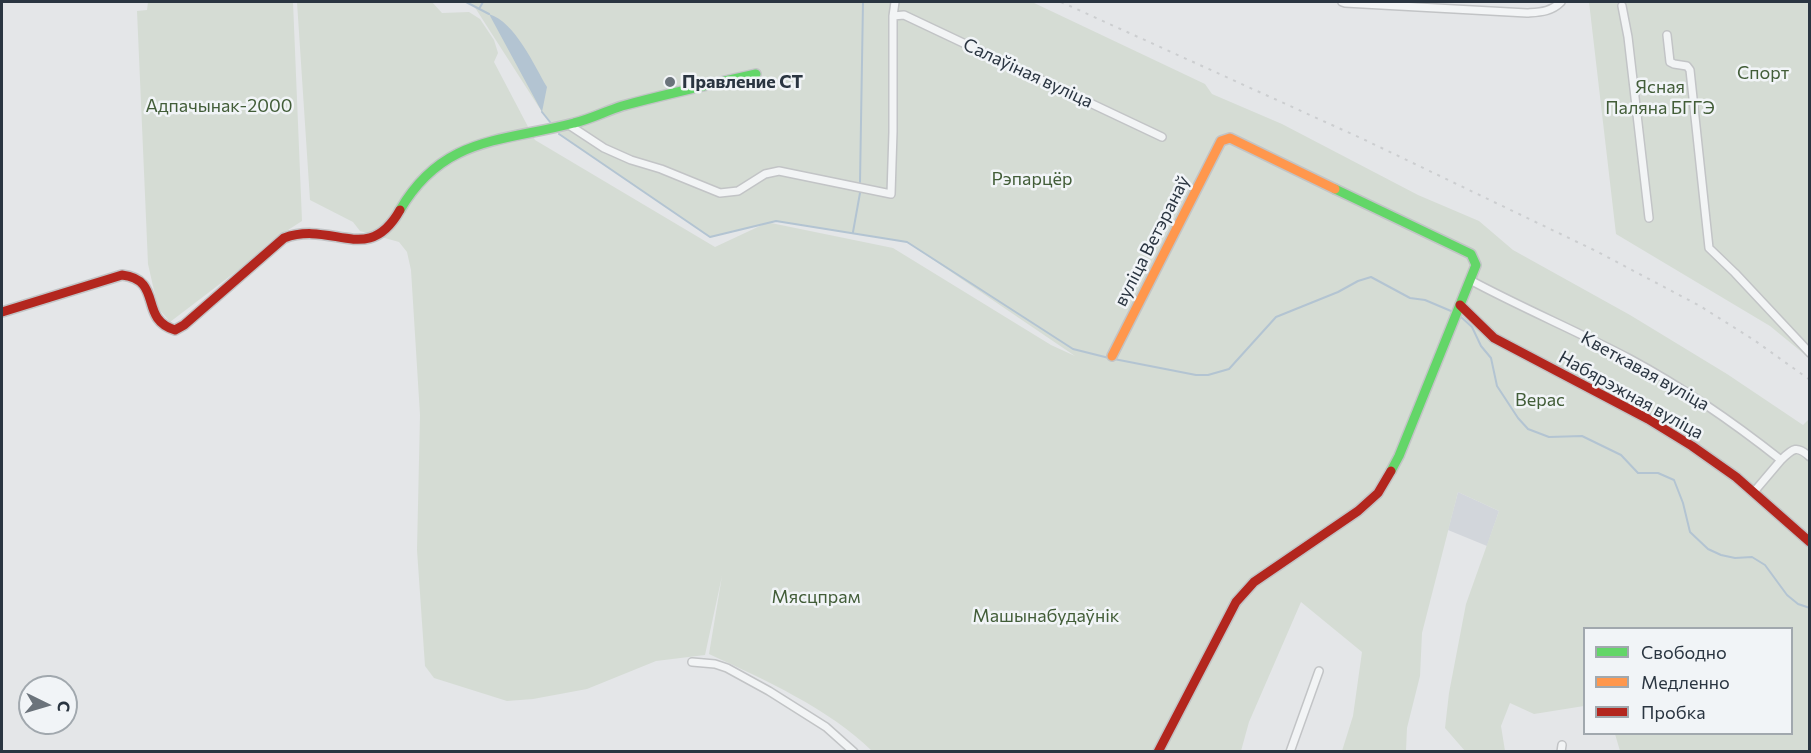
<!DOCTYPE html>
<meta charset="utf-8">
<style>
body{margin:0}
#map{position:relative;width:1811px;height:753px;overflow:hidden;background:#e4e6e8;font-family:Commissioner,sans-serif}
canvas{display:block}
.frame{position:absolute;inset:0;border:3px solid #2a3541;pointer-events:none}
.legend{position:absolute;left:1583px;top:627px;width:210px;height:108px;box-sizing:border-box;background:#f1f4f7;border:2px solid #a1a8ae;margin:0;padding:8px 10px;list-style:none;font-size:18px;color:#2a3541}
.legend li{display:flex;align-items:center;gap:12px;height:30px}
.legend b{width:30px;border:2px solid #a1a8ae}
.north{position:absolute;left:18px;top:675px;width:60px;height:60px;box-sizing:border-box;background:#f1f4f7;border:2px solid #a1a8ae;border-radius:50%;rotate:95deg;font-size:16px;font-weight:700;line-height:24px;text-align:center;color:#2a3541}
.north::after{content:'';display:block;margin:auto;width:21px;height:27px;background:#6b737b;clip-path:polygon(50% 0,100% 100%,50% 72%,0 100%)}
</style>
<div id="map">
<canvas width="1811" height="753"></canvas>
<div class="frame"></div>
<ul class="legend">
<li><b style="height:8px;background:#63d668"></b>Свободно</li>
<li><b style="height:8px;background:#ff974d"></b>Медленно</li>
<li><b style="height:8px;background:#b3261e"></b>Пробка</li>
</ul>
<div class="north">С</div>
</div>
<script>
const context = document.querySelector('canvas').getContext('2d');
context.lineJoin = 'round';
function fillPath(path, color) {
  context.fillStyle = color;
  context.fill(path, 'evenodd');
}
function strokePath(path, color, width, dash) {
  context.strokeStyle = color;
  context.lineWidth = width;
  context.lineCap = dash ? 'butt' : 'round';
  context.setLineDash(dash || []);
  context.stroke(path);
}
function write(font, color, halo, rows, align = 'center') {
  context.font = font + ' Commissioner,sans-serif';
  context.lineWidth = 5;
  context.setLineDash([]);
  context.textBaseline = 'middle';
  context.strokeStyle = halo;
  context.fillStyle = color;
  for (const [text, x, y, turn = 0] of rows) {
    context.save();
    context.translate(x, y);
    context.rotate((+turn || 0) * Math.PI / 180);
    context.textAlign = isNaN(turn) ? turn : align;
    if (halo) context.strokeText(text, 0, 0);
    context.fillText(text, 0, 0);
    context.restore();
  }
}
fillPath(new Path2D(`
 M 1458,492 L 1499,511 L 1487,546 L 1448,530 Z`), '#d2d6db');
fillPath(new Path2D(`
 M 148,2 L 293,2 L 302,221 L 271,241 L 246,264 L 170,322 L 158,308 L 148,264 L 137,11 L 147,10 Z
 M 297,2 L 432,2 L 442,13 L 469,12 L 480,19 L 494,40 L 498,53 L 494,62 L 535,140 L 715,247 L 762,225 L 710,237 L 559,134 L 542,112 L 474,6 L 466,2 L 1032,2 L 1205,84 L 1212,94 L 1282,124 L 1418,195 L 1479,221 L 1513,250 L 1630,315 L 1727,374 L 1803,425 L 1809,419 L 1809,751 L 1620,751 L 1615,734 L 1792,734 L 1792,628 L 1584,628 L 1584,706 L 1534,714 L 1510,703 L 1501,726 L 1505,751 L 1465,751 L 1445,728 L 1449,693 L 1466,604 L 1499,511 L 1458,492 L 1422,633 L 1420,676 L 1407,728 L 1406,751 L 1342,751 L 1353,716 L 1362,652 L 1301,602 L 1249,722 L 1241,751 L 872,751 C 828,708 765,680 709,654 L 722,576 L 705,655 L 656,661 L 587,689 L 533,699 L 507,701 L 434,678 L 425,666 L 417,550 L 420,415 L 411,270 L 407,252 L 399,242 L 360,231 L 353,222 L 310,200 ZM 777,221 L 907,242 L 1075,356 L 1051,345 L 893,248 L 771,223 Z
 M 1589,2 L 1809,2 L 1809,358 L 1770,326 L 1616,234 Z`), '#d5dcd4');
fillPath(new Path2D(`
 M 489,14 C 515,22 534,65 547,87 L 542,112 Z`), '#b3c4d2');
strokePath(new Path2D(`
 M 466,2 L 489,14
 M 479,9 L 483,2
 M 542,112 L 550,122
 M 559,134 L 710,237 L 776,221 L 907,242 L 1073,349 L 1109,358
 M 860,182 L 863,2
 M 853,232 L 860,193
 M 1460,316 L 1472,327 L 1481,346 L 1491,358 L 1497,386 L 1518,418 L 1528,429 L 1549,437 L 1582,436 L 1621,455 L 1638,473 L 1658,473 L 1674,480 L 1683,503 L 1690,532 L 1708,549 L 1721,555 L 1735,558 L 1752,557 L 1765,565 L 1787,595 L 1798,604 L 1810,608
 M 1114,359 L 1196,375 L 1208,375 L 1229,369 L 1276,317 L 1338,292 L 1358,281 L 1371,277 L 1410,298 L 1425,300 L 1451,311`), '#b3c4d2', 2);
const street = new Path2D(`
 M 1342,2 L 1345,3 L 1527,13 C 1540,12 1551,12 1561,2
 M 1622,6 L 1628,37 L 1649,218
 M 893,16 L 904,15 L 1162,137
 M 1667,35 L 1670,62 L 1674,64 L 1687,66 L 1690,70 L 1709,248 L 1735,273 L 1810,353
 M 569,125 L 604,148 L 631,160 L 661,169 L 720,193 L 738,191 L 765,174 L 779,171 L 891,194 L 893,132 L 893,16 L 895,2
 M 1470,280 C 1522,308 1577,331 1630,359 C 1684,388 1733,422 1781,460 C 1793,448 1797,445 1810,457
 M 1753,493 L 1781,460
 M 692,662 L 715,664 L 727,668 L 769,691 L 826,727 L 854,752
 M 1290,752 L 1319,671
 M 1561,752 L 1562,745`);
const fast = new Path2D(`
 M 1335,189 L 1471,254 L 1476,265 L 1399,456 L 1391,471
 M 400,210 C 443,136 502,142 574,123 C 591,119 606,111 622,106 C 666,94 711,84 756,74`);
const slow = new Path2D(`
 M 1112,356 L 1221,141 L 1230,138 L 1335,189`);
const jam = new Path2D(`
 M 1460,305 L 1494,338 L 1648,419 L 1692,446 L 1736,477 L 1810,542
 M 2,312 L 122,275 C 164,280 138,319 175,330 L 184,325 L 284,238 C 333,220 368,267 400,210
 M 1158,752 L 1236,602 L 1254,582 L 1358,511 L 1378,493 L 1391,471`);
strokePath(street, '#c2c4c6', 10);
strokePath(fast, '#c2c4c6', 12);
strokePath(slow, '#c2c4c6', 12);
strokePath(jam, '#c2c4c6', 12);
strokePath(street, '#f2f4f5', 7);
strokePath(fast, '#63d668', 9);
strokePath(slow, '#ff974d', 9);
strokePath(jam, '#b3261e', 9);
strokePath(new Path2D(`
 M 1061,2 L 1365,140 L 1596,251 L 1700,306 L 1754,340 L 1810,380`), '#ccced0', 2, [3, 6]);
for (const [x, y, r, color] of [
 [670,82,6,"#6b737b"]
]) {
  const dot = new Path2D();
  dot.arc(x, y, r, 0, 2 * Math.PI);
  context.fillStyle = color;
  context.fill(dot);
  strokePath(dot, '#f1f4f7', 2);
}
write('18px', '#2a3541', '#f1f4f7', [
 ["Салаўіная вуліца",1028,73,25],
 ["вуліца Ветэранаў",1152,241,-63],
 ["Кветкавая вуліца",1645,371,29],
 ["Набярэжная вуліца",1631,395,29]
]);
write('18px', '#425d38', '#f1f4f7', [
 ["Спорт",1763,73],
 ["Ясная",1660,87],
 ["Паляна БГГЭ",1660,108],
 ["Адпачынак-2000",219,106],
 ["Рэпарцёр",1032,179],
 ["Верас",1540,400],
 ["Мясцпрам",816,597],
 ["Машынабудаўнік",1046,616]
]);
write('bold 18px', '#2a3541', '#f1f4f7', [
 ["Правление СТ",682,82]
], 'left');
</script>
